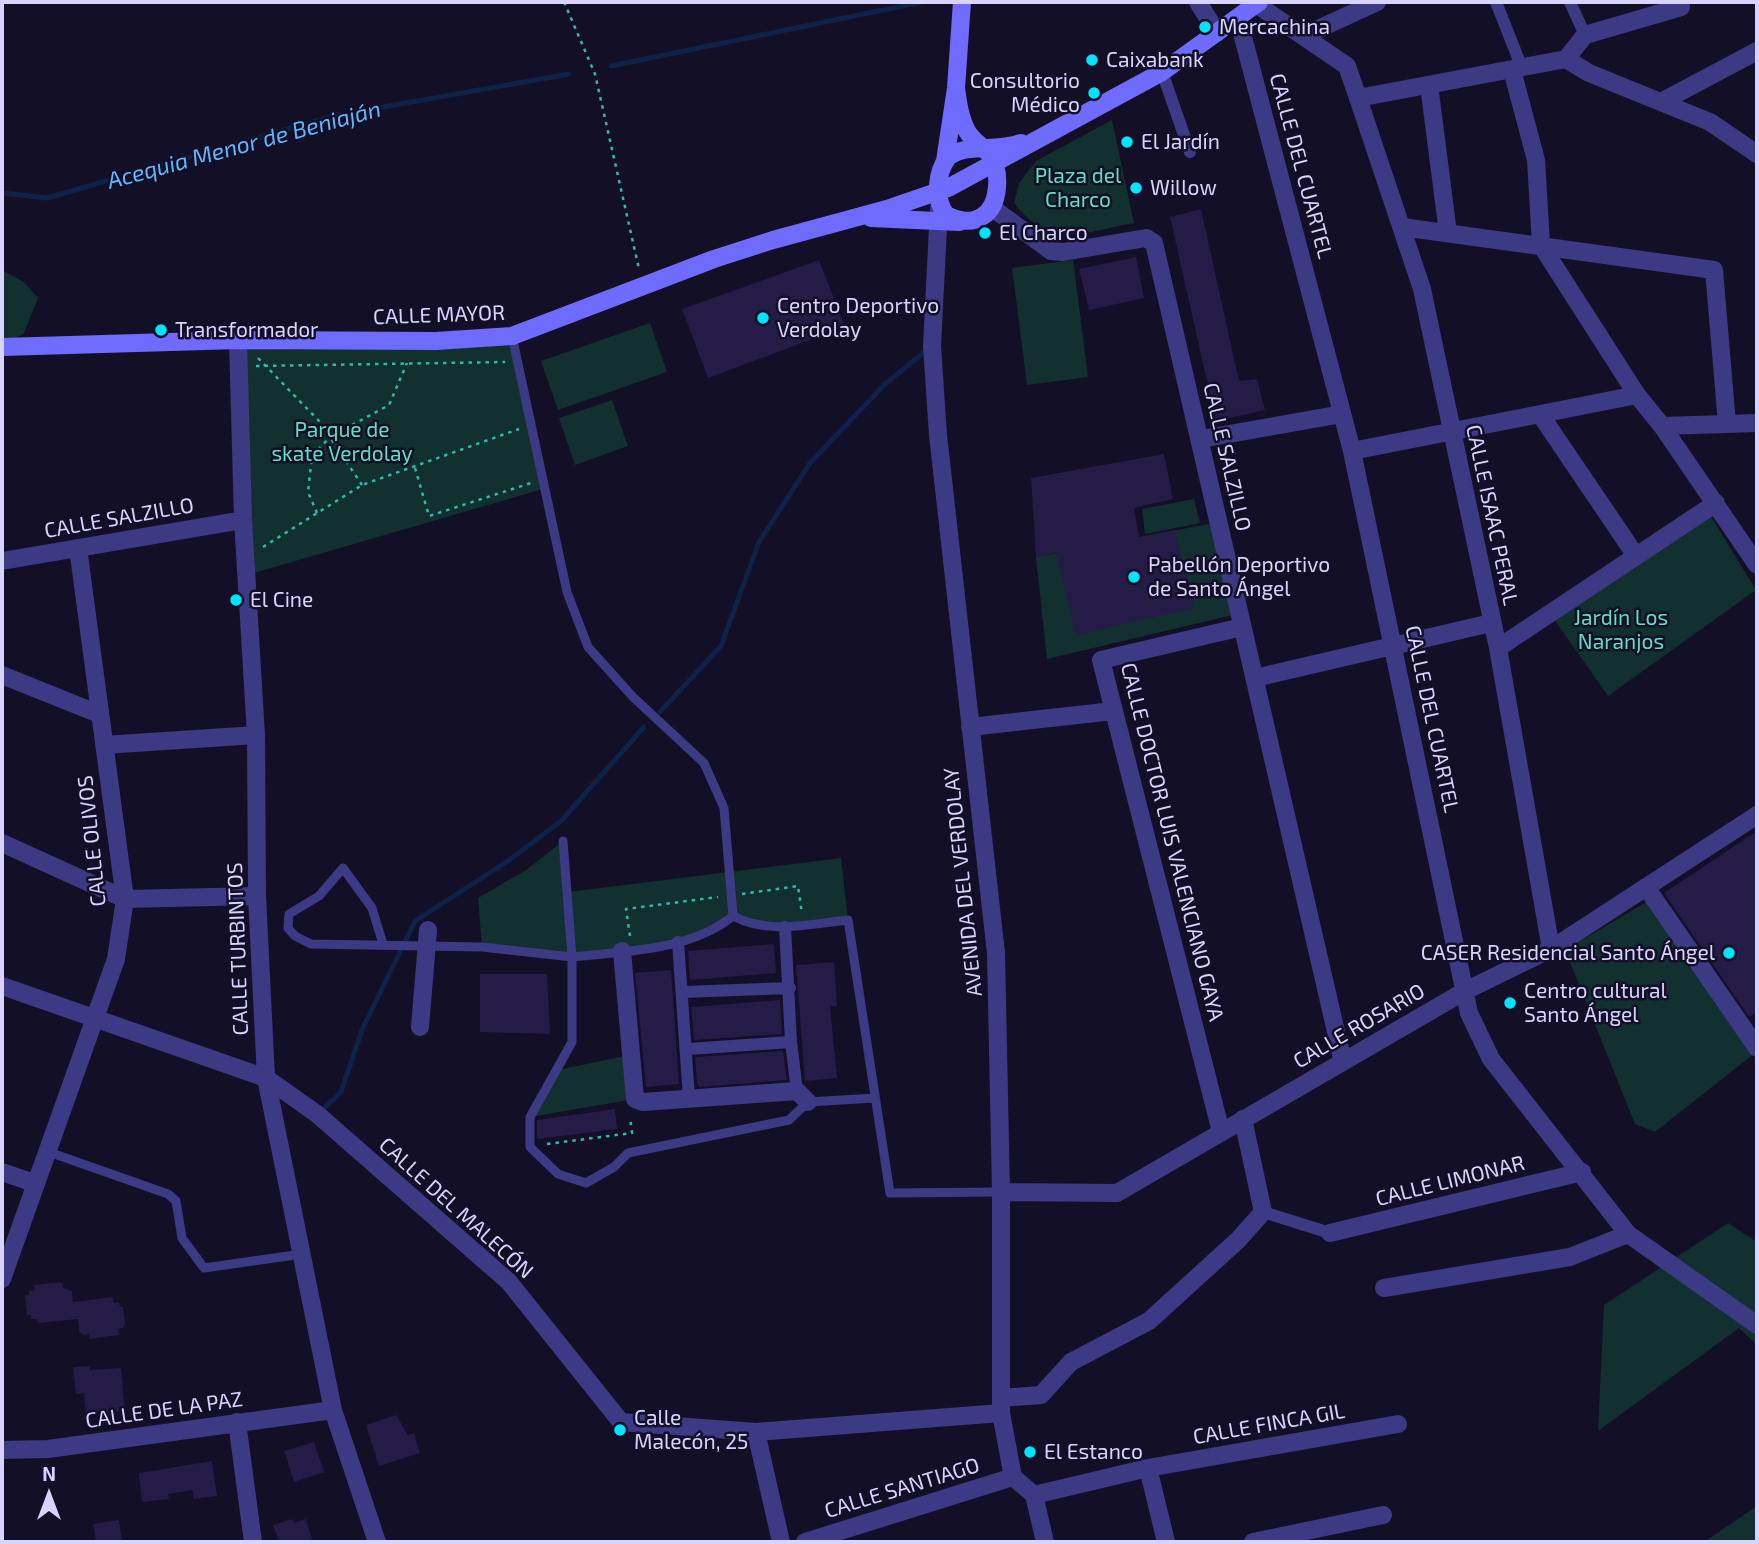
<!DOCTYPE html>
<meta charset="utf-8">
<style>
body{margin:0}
#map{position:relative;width:1759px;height:1544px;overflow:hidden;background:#130f26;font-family:"Exo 2",sans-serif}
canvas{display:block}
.frame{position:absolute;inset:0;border:4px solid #d9d4ff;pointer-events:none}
.north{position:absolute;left:14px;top:1460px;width:70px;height:70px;-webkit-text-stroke:5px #130f26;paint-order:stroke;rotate:0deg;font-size:19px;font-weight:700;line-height:28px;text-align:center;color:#d9d4ff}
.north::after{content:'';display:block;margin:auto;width:24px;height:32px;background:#d9d4ff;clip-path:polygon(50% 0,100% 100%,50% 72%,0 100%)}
</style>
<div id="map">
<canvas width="1759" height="1544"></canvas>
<div class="frame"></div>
<div class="north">N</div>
</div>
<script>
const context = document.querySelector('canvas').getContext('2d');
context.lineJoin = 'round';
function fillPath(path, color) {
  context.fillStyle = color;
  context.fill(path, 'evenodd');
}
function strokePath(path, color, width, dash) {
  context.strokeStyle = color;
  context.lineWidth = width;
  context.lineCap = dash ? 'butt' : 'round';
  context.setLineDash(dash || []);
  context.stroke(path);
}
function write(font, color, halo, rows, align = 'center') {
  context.font = font + ' "Exo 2",sans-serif';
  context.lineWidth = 5;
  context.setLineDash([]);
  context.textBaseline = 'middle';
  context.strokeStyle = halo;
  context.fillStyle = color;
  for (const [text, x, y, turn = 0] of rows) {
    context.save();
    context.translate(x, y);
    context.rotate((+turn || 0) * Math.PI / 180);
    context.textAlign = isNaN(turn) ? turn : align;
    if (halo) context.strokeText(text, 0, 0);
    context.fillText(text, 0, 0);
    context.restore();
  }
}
fillPath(new Path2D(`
 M 1112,120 L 1134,223 C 1084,232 1050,250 1014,203 L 1019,183 L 1036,161 Z
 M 1073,260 L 1088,377 L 1027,385 L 1012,268 Z
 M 2,270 L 24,282 L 38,298 L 24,333 L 2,347 Z
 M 650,323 L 667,372 L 558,410 L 541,361 Z
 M 512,336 L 543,489 L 247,575 L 238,340 Z
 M 612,400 L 628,446 L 575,465 L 559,418 Z
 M 1194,499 L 1200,523 L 1145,534 L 1142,509 Z
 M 1710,515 L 1756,590 L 1608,696 L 1554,619 Z
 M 1219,522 L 1233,615 L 1047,659 L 1036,557 Z
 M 563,841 L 568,892 L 841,858 L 848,920 L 785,927 L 733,916 L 678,942 L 572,957 L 482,947 L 478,898 L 526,870 Z
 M 1650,900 L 1755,1053 L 1655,1132 L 1635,1124 L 1565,950 Z
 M 630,1055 L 635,1099 L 530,1117 L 558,1070 Z
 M 1728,1223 L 1757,1242 L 1757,1345 L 1739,1328 L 1598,1431 L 1604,1305 Z
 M 1757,1506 L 1757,1542 L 1704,1542 Z`), '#12302f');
strokePath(new Path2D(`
 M 611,66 L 922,2
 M 2,193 L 47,198 L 333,116 L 569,74
 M 660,712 L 721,646 L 759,542 L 810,463 L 884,385 L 928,349
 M 320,1112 L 341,1092 L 362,1030 L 415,921 L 508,861 L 561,821 L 644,727`), '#0c2248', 5);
fillPath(new Path2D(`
 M 1201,209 L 1239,381 L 1257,379 L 1265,410 L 1216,421 L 1170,217 Z
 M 1136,257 L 1144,298 L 1089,310 L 1079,269 Z
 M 819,260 L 845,327 L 708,378 L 682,309 Z
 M 1164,454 L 1173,499 L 1134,508 L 1139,537 L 1175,530 L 1194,608 L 1076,635 L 1056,553 L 1036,557 L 1031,478 Z
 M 1757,831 L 1757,1012 L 1749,1017 L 1664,893 Z
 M 774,944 L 776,973 L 690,980 L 688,951 Z
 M 834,962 L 837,1006 L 830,1006 L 837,1078 L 805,1081 L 796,965 Z
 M 671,970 L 679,1084 L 646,1087 L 635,973 Z
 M 480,974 L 547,974 L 550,1034 L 480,1032 Z
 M 780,1000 L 782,1034 L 694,1040 L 691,1007 Z
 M 783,1051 L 787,1080 L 699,1087 L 697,1082 L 695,1057 Z
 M 615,1109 L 617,1129 L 537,1139 L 537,1120 Z
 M 62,1282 L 63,1288 L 72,1291 L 73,1302 L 113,1297 L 114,1303 L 119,1302 L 120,1307 L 123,1307 L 125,1323 L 123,1328 L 118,1329 L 119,1335 L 89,1339 L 89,1334 L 83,1335 L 79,1331 L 78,1319 L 38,1323 L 37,1319 L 31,1319 L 31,1315 L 27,1315 L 25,1295 L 29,1295 L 29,1291 L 35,1290 L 34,1285 Z
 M 90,1366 L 90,1370 L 121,1368 L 125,1411 L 86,1415 L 84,1393 L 76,1394 L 73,1367 Z
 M 396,1415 L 408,1435 L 414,1433 L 420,1453 L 379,1466 L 366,1425 Z
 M 314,1442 L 324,1472 L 294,1482 L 284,1451 Z
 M 212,1461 L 217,1496 L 194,1499 L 193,1490 L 168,1494 L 169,1499 L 142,1502 L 139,1473 Z
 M 292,1519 L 294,1523 L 306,1519 L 313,1542 L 279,1542 L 273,1525 Z
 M 119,1520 L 122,1542 L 96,1542 L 93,1524 Z`), '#241b47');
strokePath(new Path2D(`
 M 564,2 L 595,74 L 639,269
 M 258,358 L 319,421 L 362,485
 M 256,366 L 505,362
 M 415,468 L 429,516 L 531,483
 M 317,513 L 308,492 L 312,456 L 330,437 L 389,405 L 407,363
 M 263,547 L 362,485 L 519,429
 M 742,894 L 798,886 L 802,914
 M 630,936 L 626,909 L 718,897
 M 547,1144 L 632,1133 L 630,1117`), '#2fb8b0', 2.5, [3.5, 5]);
strokePath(new Path2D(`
 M 512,336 L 567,592 L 588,647 L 633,697 L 704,763 L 724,808 L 733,916 C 768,935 810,924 848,920 L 890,1193 L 1001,1192
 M 733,916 C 690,951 625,951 572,957 L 572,1042 L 530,1117 L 530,1147 L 558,1174 L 586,1183 L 614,1167 L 628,1153 L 789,1120 L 808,1102 L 875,1098
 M 383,944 L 372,908 L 343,868 L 319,896 L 289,914 L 288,928 L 295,936 L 311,944 L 482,947 L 572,957 L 563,841
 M 46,1151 L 168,1194 L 176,1201 L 182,1238 L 204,1268 L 302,1254`), '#3d3a85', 9);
strokePath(new Path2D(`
 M 1496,2 L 1522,68
 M 1570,2 L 1585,35
 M 1162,72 L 1190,152
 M 785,927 L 791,1042 L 797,1091
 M 678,942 L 689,1098
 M 683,992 L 790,988
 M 688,1049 L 791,1042
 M 1263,1212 L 1330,1233`), '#3d3a85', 12);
strokePath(new Path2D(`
 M 1198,2 L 1217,33
 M 1256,4 L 1347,66 L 1358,98 L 1566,59 L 1589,73 L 1710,122 L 1757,154
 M 1238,18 L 1352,451 L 1469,1013 L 1491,1059 L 1628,1234 L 1757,1325
 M 1303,36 L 1377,2
 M 1566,59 L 1585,35 L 1681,7 L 1680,2
 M 1512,70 L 1536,160 L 1541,245 L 1637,395 L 1662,426 L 1757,565
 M 1429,85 L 1448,233
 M 1358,98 L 1422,289 L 1498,648 L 1551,949
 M 1661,102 L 1757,51
 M 939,207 L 932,346 L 938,435 L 996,953 L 1001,1192 L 1001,1413 L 1013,1477 L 1034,1495 L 1045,1542
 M 991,207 L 1051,251 L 1063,252 L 1146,238 L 1154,243 L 1343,1062
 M 1402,227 L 1714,270 L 1727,424
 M 238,340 L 243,520 L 256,735 L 257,896 L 266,1078 L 333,1410 L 377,1542
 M 1540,414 L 1636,556
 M 1662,426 L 1757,423
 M 1201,439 L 1342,414
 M 1352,451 L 1637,395
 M 2,561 L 243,520
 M 1498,648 L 1716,503
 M 2,675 L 99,714
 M 1255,678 L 1491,623
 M 970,727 L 1113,711
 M 104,745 L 256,735
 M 2,843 L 125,899 L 257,896
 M 1646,887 L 1757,1048
 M 622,951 L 635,1099 L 643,1102 L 797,1091 L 808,1102
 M 2,986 L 266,1078 L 317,1114 L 509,1282 L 621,1422 L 756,1432 L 1001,1413
 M 420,1027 L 428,930
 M 1221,1132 L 1101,660 L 1242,627
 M 2,1172 L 34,1183
 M 1001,1192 L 1117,1193 L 1465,991 L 1551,949 L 1757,815
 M 1330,1233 L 1582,1172
 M 2,1279 L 116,959 L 125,899 L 78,548
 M 1384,1288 L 1570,1257 L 1628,1234
 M 1001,1398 L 1041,1395 L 1071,1362 L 1149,1321 L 1238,1240 L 1263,1212 L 1243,1119
 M 237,1422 L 253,1542
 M 756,1432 L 781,1542
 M 2,1450 L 48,1449 L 333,1410
 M 1148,1468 L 1166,1542
 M 1034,1495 L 1148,1468 L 1398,1424
 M 805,1542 L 1013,1477
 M 1253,1542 L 1383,1515`), '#3d3a85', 18);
strokePath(new Path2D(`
 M 956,88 C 958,103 960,118 967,131 C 973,142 983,146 990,155 C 1001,171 1000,205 983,216 C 972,224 957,221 946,215 C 934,199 936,173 948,157 C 969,142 994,153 1021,143
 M 945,161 L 956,88 L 962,2
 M 871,218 L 959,222
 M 2,347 L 238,340 L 436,341 L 512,336 L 714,259 L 773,240 L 887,209 L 948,188 L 1162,72 L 1259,2`), '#6f6bff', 18);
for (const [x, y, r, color] of [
 [1205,27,7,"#00e5ff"],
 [1092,60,7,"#00e5ff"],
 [1094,93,7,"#00e5ff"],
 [1127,142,7,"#00e5ff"],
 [1136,188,7,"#00e5ff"],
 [985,233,7,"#00e5ff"],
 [763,318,7,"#00e5ff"],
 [161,330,7,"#00e5ff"],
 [1134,577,7,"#00e5ff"],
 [236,600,7,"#00e5ff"],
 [1729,953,7,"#00e5ff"],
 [1510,1003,7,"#00e5ff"],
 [620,1430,7,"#00e5ff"],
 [1030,1452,7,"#00e5ff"]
]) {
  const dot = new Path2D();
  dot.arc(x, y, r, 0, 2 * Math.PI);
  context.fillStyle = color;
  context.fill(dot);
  strokePath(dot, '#130f26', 2.5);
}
write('21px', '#d9d4ff', '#130f26', [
 ["Mercachina",1219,27],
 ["Caixabank",1106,60],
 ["Consultorio",1080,81,"right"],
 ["Médico",1080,105,"right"],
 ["El Jardín",1141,142],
 ["Willow",1150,188],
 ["El Charco",999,233],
 ["Centro Deportivo",777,306],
 ["Verdolay",777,330],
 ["Transformador",175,330],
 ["Pabellón Deportivo",1148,565],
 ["de Santo Ángel",1148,589],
 ["El Cine",250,600],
 ["CASER Residencial Santo Ángel",1715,953,"right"],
 ["Centro cultural",1524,991],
 ["Santo Ángel",1524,1015],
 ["Calle",634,1418],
 ["Malecón, 25",634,1442],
 ["El Estanco",1044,1452]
], 'left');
write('21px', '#d9d4ff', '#130f26', [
 ["CALLE DEL CUARTEL",1301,166,75],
 ["CALLE MAYOR",439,315,-2],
 ["CALLE SALZILLO",1227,457,77],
 ["CALLE ISAAC PERAL",1492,515,78],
 ["CALLE SALZILLO",119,518,-10],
 ["CALLE DEL CUARTEL",1432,719,78],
 ["CALLE OLIVOS",92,841,-96],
 ["CALLE DOCTOR LUIS VALENCIANO GAYA",1172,842,76],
 ["AVENIDA DEL VERDOLAY",963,882,-96],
 ["CALLE TURBINTOS",238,949,-92],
 ["CALLE ROSARIO",1359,1026,-30],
 ["CALLE LIMONAR",1450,1181,-14],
 ["CALLE DEL MALECÓN",456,1208,42],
 ["CALLE DE LA PAZ",164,1410,-8],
 ["CALLE FINCA GIL",1269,1424,-10],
 ["CALLE SANTIAGO",902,1488,-17]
]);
write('21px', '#5fe0c0', '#130f26', [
 ["Plaza del",1078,176],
 ["Charco",1078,200],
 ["Parque de",342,430],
 ["skate Verdolay",342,454],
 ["Jardín Los",1621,618],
 ["Naranjos",1621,642]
]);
write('italic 23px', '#62b6ff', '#130f26', [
 ["Acequia Menor de Beniaján",244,145,-15]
]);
</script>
